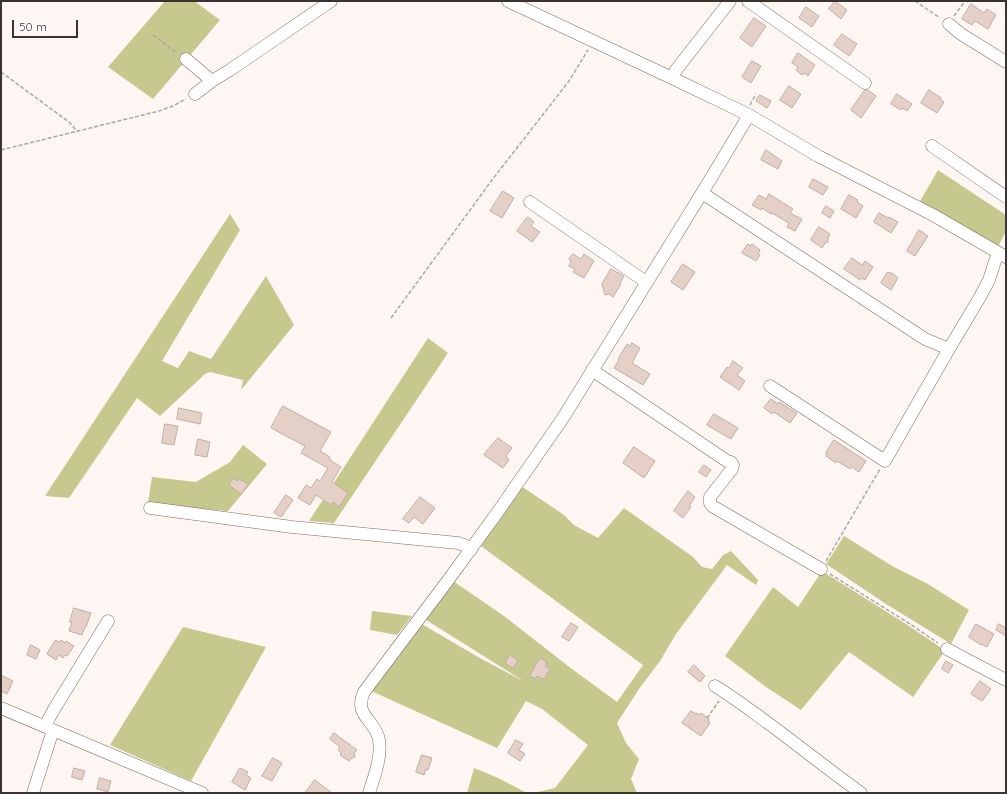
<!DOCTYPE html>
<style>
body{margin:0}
#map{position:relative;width:1007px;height:794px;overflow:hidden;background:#fef6f2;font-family:Quicksand,sans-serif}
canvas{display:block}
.frame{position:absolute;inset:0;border:2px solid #3b332f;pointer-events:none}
.scale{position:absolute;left:12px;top:20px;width:66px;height:18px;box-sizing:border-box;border:2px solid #3b332f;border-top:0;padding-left:5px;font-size:12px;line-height:14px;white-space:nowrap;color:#3b332f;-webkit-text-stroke:3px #fff;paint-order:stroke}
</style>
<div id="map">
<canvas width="1007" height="794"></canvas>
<div class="frame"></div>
<div class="scale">50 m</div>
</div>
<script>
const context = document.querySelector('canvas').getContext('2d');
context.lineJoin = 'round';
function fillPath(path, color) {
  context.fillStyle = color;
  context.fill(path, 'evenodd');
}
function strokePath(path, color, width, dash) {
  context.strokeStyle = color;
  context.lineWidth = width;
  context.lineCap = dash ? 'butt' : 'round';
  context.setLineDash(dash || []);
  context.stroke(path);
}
fillPath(new Path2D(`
 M 165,1 L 194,1 L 220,20 L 153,99 L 108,67 Z
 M 938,170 L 1006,215 L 1006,231 L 998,247 L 919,203 Z
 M 230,214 L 240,230 L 162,361 L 178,368 L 189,351 L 211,359 L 266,276 L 294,325 L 241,390 L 243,380 L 210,372 L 205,374 L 160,416 L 137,398 L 69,498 L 45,496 Z
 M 428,338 L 448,353 L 334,523 L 309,521 Z
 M 243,445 L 267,464 L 228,511 L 190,508 L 148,503 L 152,477 L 196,482 L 230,462 Z
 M 521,486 L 564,515 L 574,525 L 598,538 L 624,508 L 693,557 L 702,567 L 712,569 L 723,555 L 731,551 L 758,580 L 756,585 L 727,565 L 676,634 L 660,661 L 639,689 L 617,723 L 626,743 L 639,759 L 631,779 L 637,793 L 533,793 L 555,788 L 588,745 L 542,709 L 526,701 L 497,748 L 369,690 L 420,623 L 478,657 L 525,682 L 423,618 L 453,581 L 504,616 L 568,666 L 617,702 L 643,665 L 481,546 Z
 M 844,536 L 894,567 L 928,584 L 969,610 L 951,644 L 886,604 L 826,564 Z
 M 822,571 L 906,624 L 943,649 L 944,652 L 913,697 L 849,652 L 801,710 L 766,687 L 725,656 L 773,587 L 798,607 Z
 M 372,611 L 412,616 L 397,635 L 370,630 Z
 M 183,627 L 266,647 L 191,781 L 110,745 Z
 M 474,768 L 498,778 L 527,793 L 467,793 Z`), '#c6c98d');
const building = new Path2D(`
 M 835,1 L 847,10 L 841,19 L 829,9 Z
 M 971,4 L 984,13 L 987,9 L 996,15 L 988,29 L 975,21 L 972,25 L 962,19 Z
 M 806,7 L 819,16 L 812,27 L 799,18 Z
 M 754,18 L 766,26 L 752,47 L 740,38 Z
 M 842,34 L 857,44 L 849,56 L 834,45 Z
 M 798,53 L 815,65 L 808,76 L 804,73 L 802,75 L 796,70 L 798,67 L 792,63 Z
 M 752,61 L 761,66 L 751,83 L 742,77 Z
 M 789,86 L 801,94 L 792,108 L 780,100 Z
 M 865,90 L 868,90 L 876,96 L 861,118 L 851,110 Z
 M 929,90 L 941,98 L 940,99 L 944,102 L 937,113 L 921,103 Z
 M 897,94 L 912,104 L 907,111 L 903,108 L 901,110 L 891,104 Z
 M 760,95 L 771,101 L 767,108 L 756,101 Z
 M 766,150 L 782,161 L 778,169 L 761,160 Z
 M 813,179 L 828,187 L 823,195 L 809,187 Z
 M 503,191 L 514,198 L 502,218 L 490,211 Z
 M 769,194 L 793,209 L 790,213 L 802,219 L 795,231 L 787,227 L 789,223 L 772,213 L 771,214 L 762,208 L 761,210 L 752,205 L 759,195 L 766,199 Z
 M 849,195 L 858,200 L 857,202 L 863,206 L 856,218 L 841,209 Z
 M 826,206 L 834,211 L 830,218 L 822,213 Z
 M 879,213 L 888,218 L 889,217 L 898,222 L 891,233 L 874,222 Z
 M 528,217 L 534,222 L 531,226 L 540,232 L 532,242 L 517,231 Z
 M 819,227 L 830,234 L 828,239 L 828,242 L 825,243 L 822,248 L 811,240 Z
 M 919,230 L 928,236 L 915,256 L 907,251 Z
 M 748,244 L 750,246 L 752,244 L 760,250 L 758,253 L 760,255 L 756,261 L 742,253 Z
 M 573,254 L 581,259 L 584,254 L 594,261 L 584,278 L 573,272 L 575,269 L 569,266 L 571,261 L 569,259 Z
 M 852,258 L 862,265 L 865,261 L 873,267 L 865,280 L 862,278 L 860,280 L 844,269 Z
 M 683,264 L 695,272 L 683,290 L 671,282 Z
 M 611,269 L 624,276 L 620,283 L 621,284 L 613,297 L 609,294 L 605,295 L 602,284 Z
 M 888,272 L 890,273 L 892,273 L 898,278 L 891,290 L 881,283 Z
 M 632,343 L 640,348 L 632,363 L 650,374 L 643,385 L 614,368 L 619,360 L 618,359 L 627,344 L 630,346 Z
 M 733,361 L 743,368 L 737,375 L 745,381 L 739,390 L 720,377 L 727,367 L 729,368 Z
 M 771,399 L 778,404 L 779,402 L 797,413 L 790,423 L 774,412 L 772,414 L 764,408 Z
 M 283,406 L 331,432 L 320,451 L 330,457 L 329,459 L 341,467 L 332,482 L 348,493 L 339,507 L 333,502 L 331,505 L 316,495 L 310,505 L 298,498 L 306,485 L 311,488 L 317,479 L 320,481 L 328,468 L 301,453 L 305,446 L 271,428 Z
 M 179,408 L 202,413 L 200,424 L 177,419 Z
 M 714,414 L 738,428 L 731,439 L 707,425 Z
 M 165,424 L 178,426 L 174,445 L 162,443 Z
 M 498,438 L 512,448 L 506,456 L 509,460 L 503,468 L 484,455 Z
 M 198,439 L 210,442 L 207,457 L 195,455 Z
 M 834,440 L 866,461 L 859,472 L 852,467 L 850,469 L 837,461 L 836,463 L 826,456 L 827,454 L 826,453 Z
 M 634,447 L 655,461 L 644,478 L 623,463 Z
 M 704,465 L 711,470 L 706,477 L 699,472 Z
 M 234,478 L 237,481 L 239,479 L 248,484 L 241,494 L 229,485 Z
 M 688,491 L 695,497 L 689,506 L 691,507 L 683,518 L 674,511 Z
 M 286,495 L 293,500 L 281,517 L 274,513 Z
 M 420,497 L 435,508 L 423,524 L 414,517 L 409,523 L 403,519 Z
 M 74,608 L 91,613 L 86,627 L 85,627 L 82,635 L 69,631 L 72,622 L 70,622 Z
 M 571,623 L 578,627 L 569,641 L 562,637 Z
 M 976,624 L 994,634 L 987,647 L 981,644 L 981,645 L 969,637 Z
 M 999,624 L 1006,628 L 1006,636 L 996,630 Z
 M 56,640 L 59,642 L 61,640 L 65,643 L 66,641 L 74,646 L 67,656 L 65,655 L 63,658 L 59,655 L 56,660 L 47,654 Z
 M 31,645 L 40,650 L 36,659 L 27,655 Z
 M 510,655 L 518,660 L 513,668 L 505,663 Z
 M 540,658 L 546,662 L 545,662 L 547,663 L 545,666 L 550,669 L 544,679 L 537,676 L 535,679 L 530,676 Z
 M 946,661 L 953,665 L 948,673 L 942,669 Z
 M 694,665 L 705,676 L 700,682 L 688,672 Z
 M 1,675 L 13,681 L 7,694 L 1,691 Z
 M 980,681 L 991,689 L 982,701 L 971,694 Z
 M 691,711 L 696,714 L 697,713 L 700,715 L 701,713 L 709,719 L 708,721 L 710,723 L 701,736 L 682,723 Z
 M 334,733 L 357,750 L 354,753 L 355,757 L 352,758 L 349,761 L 340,755 L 341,753 L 338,750 L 340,747 L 330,739 Z
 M 516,740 L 523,744 L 519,750 L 525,754 L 520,761 L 508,753 Z
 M 422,755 L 432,758 L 428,770 L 426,769 L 424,775 L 416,772 Z
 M 273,758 L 282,763 L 272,781 L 262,776 Z
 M 74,768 L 85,771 L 82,780 L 72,777 Z
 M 240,768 L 248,772 L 246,775 L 251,778 L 245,790 L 232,782 Z
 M 100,778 L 111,781 L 108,792 L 97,789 Z
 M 315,780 L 332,793 L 305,793 Z`);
fillPath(building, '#e4d0c6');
strokePath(building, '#c1ada4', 1);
const minor = new Path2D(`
 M 508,1 L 672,78 L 749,115 L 818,156 L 933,215 L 1006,257
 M 748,1 L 865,83
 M 949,24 L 961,34 L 1006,62
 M 186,59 L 212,81
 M 672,78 L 676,70 L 730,1
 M 195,94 L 212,81 L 230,70 L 331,1
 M 932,146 L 1006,197
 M 702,193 L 925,339 L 949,349
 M 530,202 L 646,282
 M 592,370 L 727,461 L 731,462 L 733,465 L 732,469 L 710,497 L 710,503 L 712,506 L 821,569
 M 770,386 L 885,461 L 915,408 L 949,349 L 980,297 L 989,280 L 995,261 L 999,253
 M 150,508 L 292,527 L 458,543 L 464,545 L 471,550
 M 947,649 L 977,665 L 1006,680
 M 715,686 C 733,697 750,710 768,723 C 799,746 829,770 861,793
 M 1,708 L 202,793
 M 45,726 L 53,711 L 108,621
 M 33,793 L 53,730
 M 369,793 C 374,777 382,757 379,740 C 376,720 353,716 364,692 L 449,579 L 497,513 L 563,418 L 702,193 L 749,115`);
strokePath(minor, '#7d6a62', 13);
strokePath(new Path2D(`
 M 915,1 L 940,18
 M 954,16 L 965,1
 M 153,35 L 177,53
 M 1,72 L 69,122 L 78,132
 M 750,105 L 756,94
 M 1,150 L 159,111 L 173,106 L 186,99
 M 391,318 L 492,180 L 569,81 L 588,50
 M 826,561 L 880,469
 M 830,574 L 907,622 L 938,643
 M 707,718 L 719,701`), '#aea6a2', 1.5, [4, 2]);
strokePath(minor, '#fff', 12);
</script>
